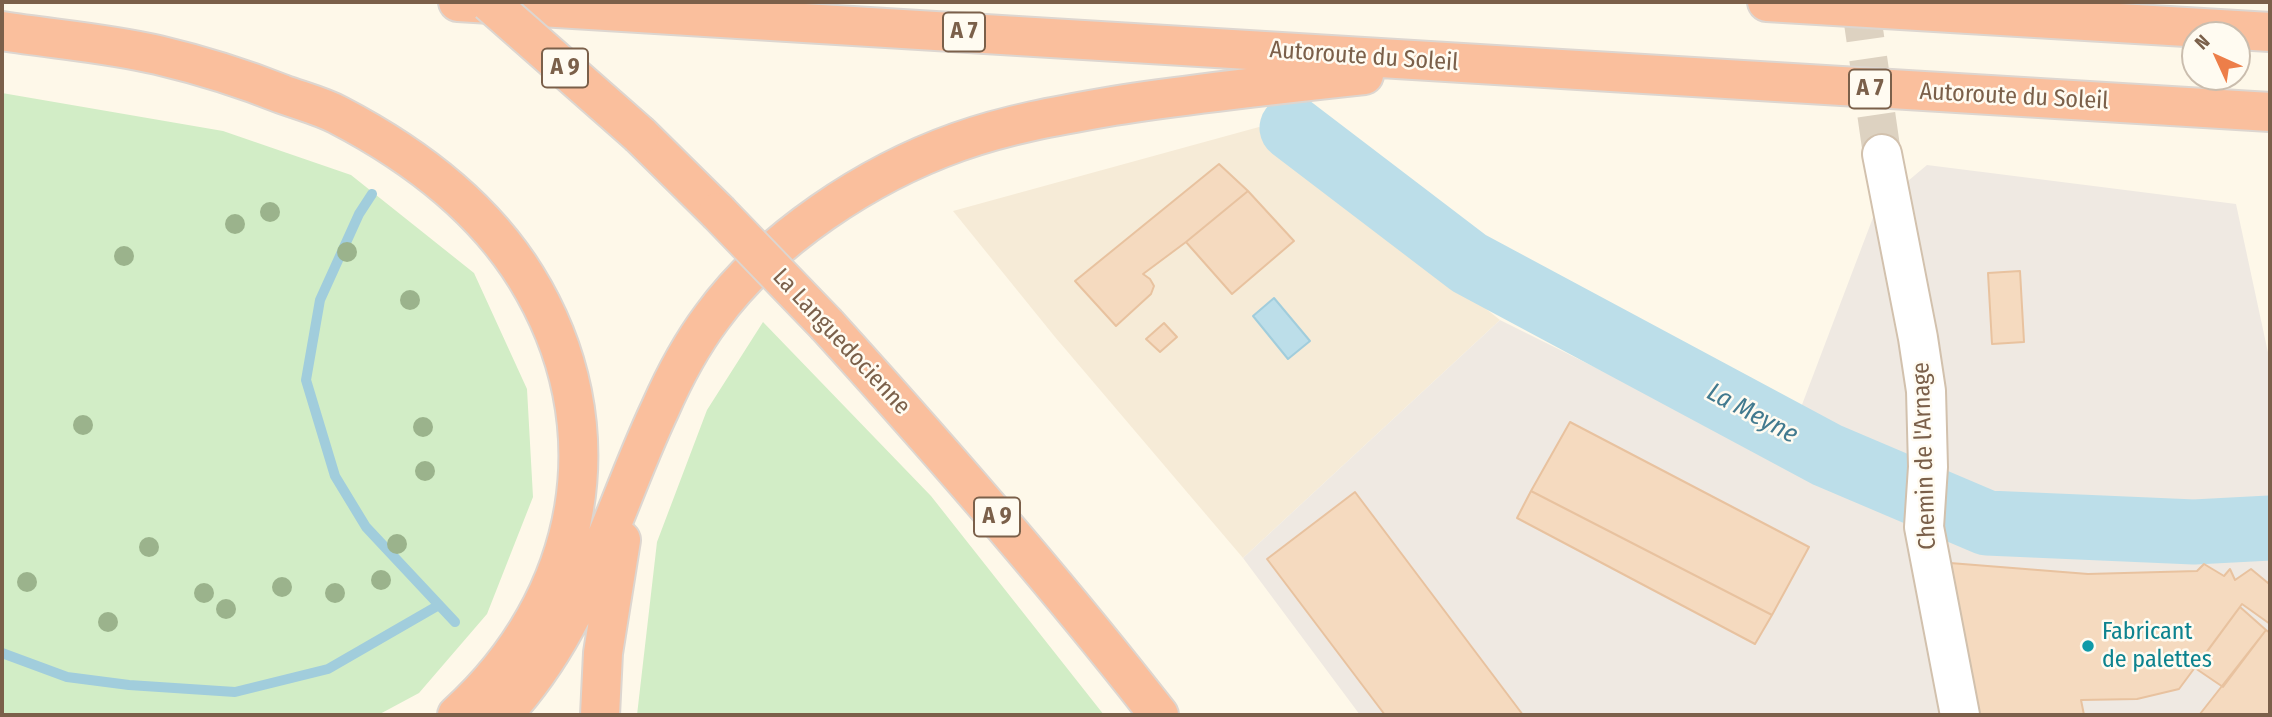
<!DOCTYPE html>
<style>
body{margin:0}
#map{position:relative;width:2272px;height:717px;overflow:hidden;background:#fef8e9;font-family:"Fira Sans Condensed",sans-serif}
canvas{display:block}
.frame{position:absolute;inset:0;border:4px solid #7b604a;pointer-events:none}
.north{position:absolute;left:2181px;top:21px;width:70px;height:70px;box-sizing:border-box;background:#fffbf1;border:2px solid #cabdae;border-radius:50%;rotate:315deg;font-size:19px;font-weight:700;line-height:28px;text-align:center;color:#7b604a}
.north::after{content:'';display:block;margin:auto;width:24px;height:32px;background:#ed7e49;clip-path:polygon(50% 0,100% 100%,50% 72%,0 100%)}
</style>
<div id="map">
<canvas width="2272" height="717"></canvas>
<div class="frame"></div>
<div class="north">N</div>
</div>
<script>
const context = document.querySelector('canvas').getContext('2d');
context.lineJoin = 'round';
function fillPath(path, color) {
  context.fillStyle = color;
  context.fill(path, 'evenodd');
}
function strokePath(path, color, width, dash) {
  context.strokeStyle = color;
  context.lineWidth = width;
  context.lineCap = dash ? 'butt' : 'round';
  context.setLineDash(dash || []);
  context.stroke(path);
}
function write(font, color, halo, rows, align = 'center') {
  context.font = font + ' "Fira Sans Condensed",sans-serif';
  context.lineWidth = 5;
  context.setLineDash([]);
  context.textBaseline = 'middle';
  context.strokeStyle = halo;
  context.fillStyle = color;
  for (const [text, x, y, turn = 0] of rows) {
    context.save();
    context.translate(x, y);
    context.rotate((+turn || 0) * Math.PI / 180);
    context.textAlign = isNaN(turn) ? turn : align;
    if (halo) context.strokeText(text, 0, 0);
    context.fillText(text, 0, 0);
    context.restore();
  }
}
fillPath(new Path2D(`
 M 1259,127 L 1500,320 L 1243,558 L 1055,337 L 953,211 Z`), '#f6ebd7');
fillPath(new Path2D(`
 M 1927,165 L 2236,204 L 2270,362 L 2270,715 L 1360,715 L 1243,558 L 1500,320 L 1781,460 L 1877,207 Z`), '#efe9e2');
fillPath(new Path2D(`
 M 2,93 L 223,131 L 351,175 L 474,273 L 527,389 L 533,497 L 487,614 L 419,693 L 378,715 L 2,715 Z
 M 763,322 L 931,496 L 1104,715 L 637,715 L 657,542 L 707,410 Z`), '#d2edc6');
const water = new Path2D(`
 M 1274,298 L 1310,341 L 1288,359 L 1253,316 Z`);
fillPath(water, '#bcdee9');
strokePath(water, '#a1cddc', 2);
strokePath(new Path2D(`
 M 372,194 L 359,214 L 320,300 L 306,380 L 335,476 L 366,527 L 455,622
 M 2,653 L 67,677 L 129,685 L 235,692 L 328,669 L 439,605`), '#a1cddc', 10);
strokePath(new Path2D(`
 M 1292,128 L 1469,263 L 1827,455 L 1987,523 L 2194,532 L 2270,528`), '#bcdee9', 65);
const building = new Path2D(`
 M 1219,164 L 1248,191 L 1186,242 L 1143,274 L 1150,279 L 1154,286 L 1151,294 L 1116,326 L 1075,281 Z
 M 1248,191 L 1294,241 L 1232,294 L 1186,242 Z
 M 2020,271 L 2024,342 L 1992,344 L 1988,273 Z
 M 1164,323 L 1177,337 L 1160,352 L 1146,339 Z
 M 1570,422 L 1809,547 L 1772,615 L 1531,491 Z
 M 1531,491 L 1772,615 L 1755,644 L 1517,518 Z
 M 1355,492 L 1523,715 L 1385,715 L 1267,559 Z
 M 1950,563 L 2088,574 L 2197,571 L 2204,564 L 2224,576 L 2230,569 L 2235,580 L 2251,569 L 2268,583 L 2270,580 L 2270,624 L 2242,604 L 2179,689 L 2137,699 L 2081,700 L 2084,715 L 1976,715 Z
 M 2240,607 L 2266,630 L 2223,687 L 2195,668 Z
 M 2266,630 L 2270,633 L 2270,715 L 2202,715 L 2200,714 Z`);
fillPath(building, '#f5dabf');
strokePath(building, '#e8c29f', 2);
strokePath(new Path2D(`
 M 1860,2 L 1882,154`), '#ddd2c1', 38, [38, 19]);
const minor = new Path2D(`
 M 1882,154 L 1918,338 L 1926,391 L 1928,467 L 1924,527 L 1960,715`);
const highway = new Path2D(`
 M 458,2 L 2270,112
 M 1767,2 L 2270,32
 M 2,31 C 53,39 107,43 158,55 C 200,65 242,78 282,94 C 301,101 321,106 338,115 C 411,153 482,206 526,277 C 618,426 585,599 457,715
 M 640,135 L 718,212
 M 827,325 C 942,452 1054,580 1159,715
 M 502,715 C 585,627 610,515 660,409 C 674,377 691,345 712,317 C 769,239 868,174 958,142 C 1008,124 1061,115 1113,106 C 1196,93 1280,84 1364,75
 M 600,715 L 603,653 L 621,540`);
strokePath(minor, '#d2c1ad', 42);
strokePath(highway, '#ddd6d0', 42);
strokePath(minor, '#fff', 38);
strokePath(highway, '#fabf9d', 38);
const highwayBridge = new Path2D(`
 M 489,2 L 640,135
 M 718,212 L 827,325`);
strokePath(highwayBridge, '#ddd6d0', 42, []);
strokePath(highwayBridge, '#fabf9d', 38);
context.fillStyle = '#9bb38c';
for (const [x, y] of [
 [270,212],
 [235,224],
 [347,252],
 [124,256],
 [410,300],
 [83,425],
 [423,427],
 [425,471],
 [397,544],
 [149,547],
 [381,580],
 [27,582],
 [282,587],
 [204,593],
 [335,593],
 [226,609],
 [108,622]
]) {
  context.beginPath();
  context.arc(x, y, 10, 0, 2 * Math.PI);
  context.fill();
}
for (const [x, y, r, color] of [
 [2088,646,7,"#0f9aa8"]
]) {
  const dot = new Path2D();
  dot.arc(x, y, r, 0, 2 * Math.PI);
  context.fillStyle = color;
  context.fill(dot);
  strokePath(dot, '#fffbf1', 2.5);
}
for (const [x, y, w] of [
 [964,32,42],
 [565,68,46],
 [1870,89,42],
 [997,517,46]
]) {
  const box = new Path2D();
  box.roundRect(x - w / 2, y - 19.5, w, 39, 5);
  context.fillStyle = '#fffbf1';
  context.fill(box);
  strokePath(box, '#7b604a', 2);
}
write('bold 23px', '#7b604a', null, [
 ["A 7",964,32],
 ["A 9",565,68],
 ["A 7",1870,89],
 ["A 9",997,517]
]);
write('24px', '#7b604a', '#fffbf1', [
 ["Autoroute du Soleil",1364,57,4],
 ["Autoroute du Soleil",2014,97,3],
 ["La Languedocienne",841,342,47],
 ["Chemin de l'Arnage",1925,456,-92]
]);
write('24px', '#0d838f', '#fffbf1', [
 ["Fabricant",2102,632],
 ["de palettes",2102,660]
], 'left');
write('italic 26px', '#427a8f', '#fffbf1', [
 ["La Meyne",1752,414,28]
]);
</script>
